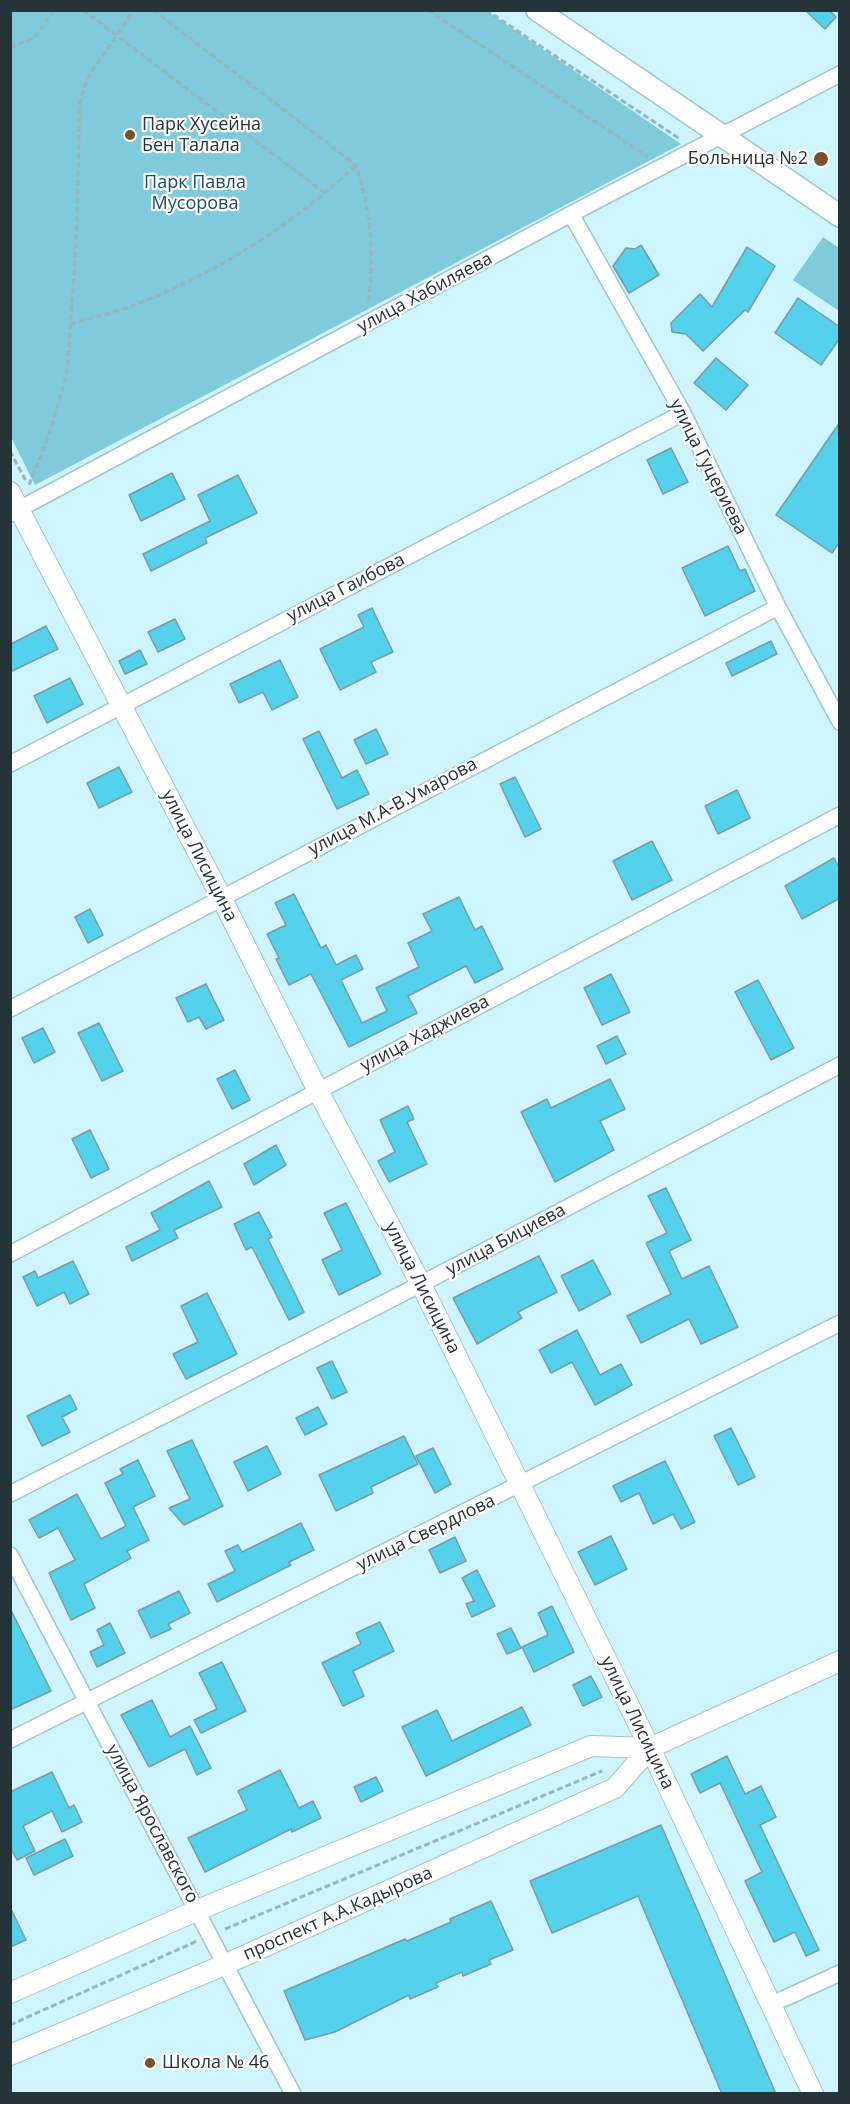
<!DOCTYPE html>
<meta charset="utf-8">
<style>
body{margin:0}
#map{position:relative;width:850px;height:2104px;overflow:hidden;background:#cef5fe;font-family:"Open Sans",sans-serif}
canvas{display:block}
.frame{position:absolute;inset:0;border:12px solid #253438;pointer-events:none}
</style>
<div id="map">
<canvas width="850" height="2104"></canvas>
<div class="frame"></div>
</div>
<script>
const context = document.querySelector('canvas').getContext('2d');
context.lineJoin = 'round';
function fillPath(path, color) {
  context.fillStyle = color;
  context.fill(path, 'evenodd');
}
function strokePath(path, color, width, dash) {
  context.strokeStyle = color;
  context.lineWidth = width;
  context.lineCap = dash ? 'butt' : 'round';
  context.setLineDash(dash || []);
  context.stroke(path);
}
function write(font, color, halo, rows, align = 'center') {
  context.font = font + ' "Open Sans",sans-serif';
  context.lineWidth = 4.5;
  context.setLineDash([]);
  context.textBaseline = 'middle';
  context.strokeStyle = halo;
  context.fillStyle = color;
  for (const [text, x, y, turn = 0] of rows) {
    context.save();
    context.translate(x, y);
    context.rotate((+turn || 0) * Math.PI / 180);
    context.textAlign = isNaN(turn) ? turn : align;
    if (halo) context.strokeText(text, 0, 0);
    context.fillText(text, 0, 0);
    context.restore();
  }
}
fillPath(new Path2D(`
 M 11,10 L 487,11 L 681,144 L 35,485 L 11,437 Z
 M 823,237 L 839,248 L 839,311 L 793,280 Z`), '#7fcadb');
const building = new Path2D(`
 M 805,10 L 829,10 L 836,17 L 825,29 Z
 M 641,245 L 659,275 L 629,293 L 613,266 L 626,248 L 635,249 Z
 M 747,247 L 775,266 L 748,312 L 745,310 L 703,351 L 686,334 L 672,332 L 671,323 L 700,294 L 712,307 Z
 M 798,298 L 840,327 L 840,338 L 821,365 L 775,333 Z
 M 716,358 L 748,385 L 726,410 L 694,383 Z
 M 840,422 L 840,541 L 832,553 L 776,515 Z
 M 671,448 L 688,482 L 663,494 L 647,460 Z
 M 172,473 L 185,499 L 141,521 L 129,495 Z
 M 238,475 L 257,513 L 205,538 L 207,543 L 151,571 L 143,554 L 210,521 L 198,495 Z
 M 728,546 L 740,571 L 745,569 L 755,591 L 705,616 L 682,568 Z
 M 372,608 L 393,652 L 371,662 L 376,672 L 340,690 L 320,649 L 364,627 L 358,615 Z
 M 175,619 L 185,639 L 158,652 L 148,632 Z
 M 46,626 L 58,649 L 10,672 L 11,644 Z
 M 771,641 L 777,654 L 732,676 L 726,663 Z
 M 140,650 L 147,664 L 125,674 L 119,661 Z
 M 280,660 L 298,697 L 272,710 L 263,692 L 239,703 L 230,684 Z
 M 70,678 L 83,704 L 47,723 L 34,696 Z
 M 376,729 L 388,754 L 366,764 L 354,740 Z
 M 319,731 L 342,778 L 357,770 L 369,794 L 337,809 L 303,739 Z
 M 119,767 L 132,792 L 99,808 L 87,783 Z
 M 515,777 L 541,829 L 525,837 L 500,784 Z
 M 737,790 L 750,818 L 718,834 L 705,806 Z
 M 652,841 L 672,880 L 632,900 L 613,861 Z
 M 834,858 L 840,869 L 840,898 L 802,919 L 785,886 Z
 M 294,894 L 321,948 L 326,945 L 336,965 L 356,955 L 363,969 L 341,980 L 362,1023 L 387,1011 L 376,988 L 419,967 L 408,943 L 432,931 L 423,914 L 459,897 L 475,930 L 482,926 L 503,969 L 475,983 L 466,966 L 408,996 L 417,1013 L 349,1047 L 311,974 L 289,985 L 276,959 L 279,958 L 267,934 L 286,925 L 275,903 Z
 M 90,909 L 103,935 L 88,943 L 75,917 Z
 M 611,974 L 630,1012 L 602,1025 L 584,988 Z
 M 758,980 L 794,1048 L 771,1060 L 735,992 Z
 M 206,984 L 224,1020 L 206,1029 L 199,1017 L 188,1022 L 176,998 Z
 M 99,1023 L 123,1071 L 102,1081 L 78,1033 Z
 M 43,1028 L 55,1052 L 34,1063 L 22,1038 Z
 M 617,1036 L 626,1054 L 606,1064 L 597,1046 Z
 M 235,1070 L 250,1100 L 232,1109 L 217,1079 Z
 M 610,1079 L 625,1109 L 600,1121 L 614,1150 L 555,1182 L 521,1112 L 547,1099 L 551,1108 Z
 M 408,1106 L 414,1119 L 407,1122 L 427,1164 L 389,1182 L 378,1161 L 395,1152 L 380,1120 Z
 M 90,1130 L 109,1169 L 91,1178 L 72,1139 Z
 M 276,1145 L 286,1165 L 254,1185 L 244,1164 Z
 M 209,1181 L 222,1207 L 174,1230 L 178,1238 L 132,1261 L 126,1247 L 160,1230 L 151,1213 Z
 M 666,1188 L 691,1240 L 669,1251 L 682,1279 L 709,1266 L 738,1327 L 701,1344 L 689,1319 L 641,1343 L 627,1316 L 671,1294 L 646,1243 L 667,1233 L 648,1196 Z
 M 346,1203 L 381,1274 L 339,1295 L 322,1260 L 342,1250 L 324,1213 Z
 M 259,1212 L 272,1237 L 268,1239 L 304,1312 L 289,1320 L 252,1247 L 246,1250 L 234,1224 Z
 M 539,1256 L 557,1292 L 518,1312 L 522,1318 L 477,1344 L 453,1298 Z
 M 593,1260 L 611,1294 L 579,1311 L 561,1276 Z
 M 73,1261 L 89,1294 L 70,1304 L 64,1292 L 37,1306 L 23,1277 L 35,1271 L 38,1278 Z
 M 207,1293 L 237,1354 L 186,1379 L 173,1354 L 198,1342 L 181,1306 Z
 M 577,1330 L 600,1375 L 621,1364 L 632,1385 L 595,1405 L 572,1362 L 551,1373 L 539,1350 Z
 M 332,1361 L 347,1392 L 332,1399 L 317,1368 Z
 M 70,1395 L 77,1409 L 62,1417 L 70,1432 L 42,1446 L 27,1416 Z
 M 318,1407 L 327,1424 L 305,1435 L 296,1418 Z
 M 731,1428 L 755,1477 L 738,1485 L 714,1436 Z
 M 404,1436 L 418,1464 L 371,1487 L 373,1493 L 336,1511 L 319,1475 Z
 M 192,1440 L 223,1506 L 184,1525 L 169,1508 L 190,1499 L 167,1451 Z
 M 267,1446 L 281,1474 L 248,1491 L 234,1462 Z
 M 433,1448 L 451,1484 L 435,1493 L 416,1456 Z
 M 138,1460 L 155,1496 L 133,1507 L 149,1540 L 127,1551 L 131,1558 L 84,1584 L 95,1608 L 71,1620 L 49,1573 L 75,1560 L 58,1528 L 39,1538 L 29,1520 L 77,1494 L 101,1539 L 126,1526 L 105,1483 L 123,1474 L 120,1469 Z
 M 665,1461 L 695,1522 L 681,1529 L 673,1514 L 653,1524 L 639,1493 L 621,1502 L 613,1486 Z
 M 301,1523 L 314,1550 L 289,1562 L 291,1565 L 217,1602 L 208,1584 L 235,1571 L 225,1551 L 238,1545 L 242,1552 Z
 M 611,1536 L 627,1569 L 595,1585 L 578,1552 Z
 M 455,1537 L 466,1561 L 440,1573 L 429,1550 Z
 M 477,1570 L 495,1606 L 472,1617 L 466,1604 L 474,1601 L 462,1578 Z
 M 179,1591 L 190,1613 L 168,1624 L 171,1629 L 151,1638 L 138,1611 Z
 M 552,1606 L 574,1652 L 534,1672 L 522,1647 L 548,1635 L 538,1613 Z
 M 10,1608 L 51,1691 L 10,1710 Z
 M 380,1622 L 394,1651 L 353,1671 L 364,1696 L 343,1706 L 322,1663 L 361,1644 L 356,1633 Z
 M 110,1623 L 125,1653 L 97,1667 L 90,1652 L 104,1645 L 97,1630 Z
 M 511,1628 L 521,1648 L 507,1654 L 497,1634 Z
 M 222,1662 L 246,1711 L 201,1733 L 194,1720 L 217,1709 L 199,1673 Z
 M 591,1676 L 602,1697 L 583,1706 L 573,1685 Z
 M 152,1700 L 170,1737 L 190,1726 L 211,1768 L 197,1775 L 185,1749 L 149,1767 L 121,1715 Z
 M 522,1707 L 531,1725 L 426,1776 L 402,1727 L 437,1710 L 452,1741 Z
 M 727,1756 L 745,1794 L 761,1786 L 776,1817 L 760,1825 L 819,1950 L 806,1956 L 795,1932 L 774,1942 L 745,1881 L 762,1872 L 720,1783 L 700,1793 L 691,1774 Z
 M 280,1770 L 299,1808 L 313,1801 L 321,1818 L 292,1832 L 291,1829 L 205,1872 L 188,1838 L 247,1810 L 238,1791 Z
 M 52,1772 L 69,1808 L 74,1805 L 82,1822 L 62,1832 L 52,1811 L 23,1826 L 35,1851 L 17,1860 L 10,1847 L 10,1792 Z
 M 376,1777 L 383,1791 L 361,1802 L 354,1787 Z
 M 661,1825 L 776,2094 L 722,2094 L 638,1896 L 552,1933 L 530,1881 Z
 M 65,1839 L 73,1856 L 34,1875 L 26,1858 Z
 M 491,1901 L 513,1950 L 489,1960 L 491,1964 L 463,1976 L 462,1972 L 436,1983 L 438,1987 L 410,1999 L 409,1995 L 335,2032 L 305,2040 L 284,1991 L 405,1939 L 407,1941 L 451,1922 L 450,1919 Z
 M 10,1907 L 26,1940 L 10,1947 Z`);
fillPath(building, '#54d1ec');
strokePath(building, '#789ca5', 1.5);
const minor = new Path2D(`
 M 571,214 L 683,413 L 778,607 L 840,722
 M 10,514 L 571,214 L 840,74
 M 10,764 L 683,413
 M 10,1009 L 778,607
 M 10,1254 L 840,815
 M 10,1494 L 421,1284 L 840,1065
 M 10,1555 L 293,2094
 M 10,1740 L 840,1323
 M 770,2005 L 840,1973`);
const tertiary = new Path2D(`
 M 10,492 L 221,897 L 318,1091 L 421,1284 L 650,1748 L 813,2094
 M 10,1993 L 198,1910 L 591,1746 L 650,1748
 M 10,2055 L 224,1965 L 615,1788 L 650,1748 L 840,1661`);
const secondary = new Path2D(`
 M 537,10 L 840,216`);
strokePath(minor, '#a0c6cf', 18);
strokePath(tertiary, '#a0c6cf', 22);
strokePath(secondary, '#a0c6cf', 24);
strokePath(new Path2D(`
 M 83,10 L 326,194
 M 153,10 L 356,165 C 371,211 375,256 368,304
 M 428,10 L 648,157
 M 486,10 L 680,139
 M 10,48 L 34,38 L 54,10
 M 70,324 C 91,318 112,313 132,306 C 214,275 293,225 356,165
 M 10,451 L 26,481
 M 29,485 L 49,435 L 67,373 L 76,245 L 80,102 L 87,79 L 134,10
 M 225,1929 L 602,1771
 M 10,2025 L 197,1941`), '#97b6be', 3, [6, 3]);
strokePath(minor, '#fff', 15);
strokePath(tertiary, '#fff', 20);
strokePath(secondary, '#fff', 21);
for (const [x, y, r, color] of [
 [130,135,6,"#77522d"],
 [821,159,8,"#77522d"],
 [150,2063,6,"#77522d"]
]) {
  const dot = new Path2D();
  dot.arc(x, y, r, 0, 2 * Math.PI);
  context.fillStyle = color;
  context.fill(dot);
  strokePath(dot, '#fff', 2);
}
write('18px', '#253438', '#fff', [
 ["Парк Хусейна",142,125],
 ["Бен Талала",142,146],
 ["Больница №2",808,159,"right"],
 ["Школа № 46",162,2063]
], 'left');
write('18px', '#194f5a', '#fff', [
 ["Парк Павла",195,183],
 ["Мусорова",195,204]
]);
write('18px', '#253438', '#fff', [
 ["улица Хабиляева",425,293,-28],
 ["улица Гуцериева",708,467,63],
 ["улица Гаибова",346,588,-27],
 ["улица М.А-В.Умарова",393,807,-28],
 ["улица Лисицина",199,856,63],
 ["улица Хаджиева",425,1034,-28],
 ["улица Бициева",506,1240,-28],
 ["улица Лисицина",422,1288,63],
 ["улица Свердлова",426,1533,-26],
 ["улица Лисицина",637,1723,64],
 ["улица Ярославского",152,1824,62],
 ["проспект А.А.Кадырова",338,1914,-24]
]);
</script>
